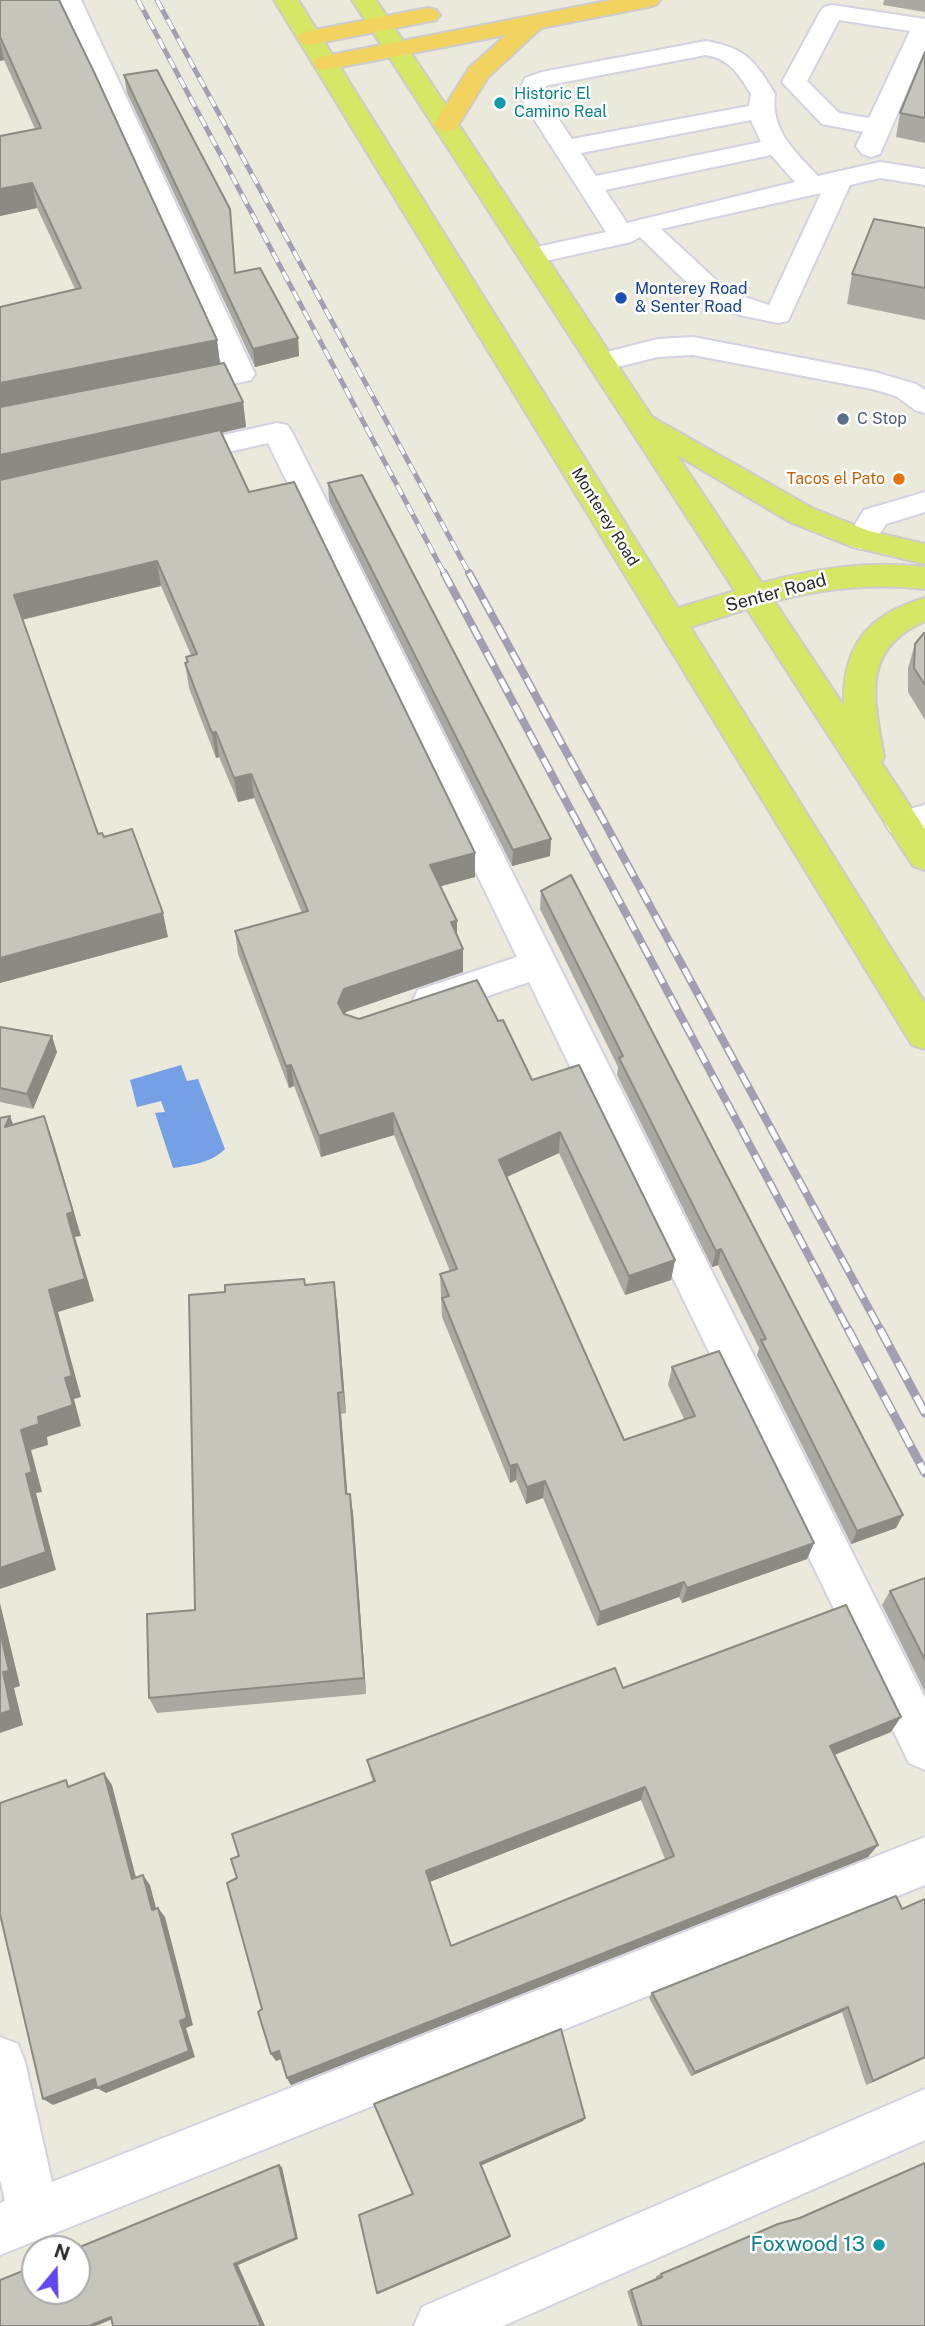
<!DOCTYPE html>
<style>
body{margin:0}
#map{position:relative;width:925px;height:2326px;overflow:hidden;background:#eae9dc;font-family:"Public Sans",sans-serif}
canvas{display:block}
.north{position:absolute;left:21px;top:2235px;width:70px;height:70px;box-sizing:border-box;background:#fff;border:2px solid #a9a9a9;border-radius:50%;rotate:19deg;font-size:19px;font-weight:700;line-height:28px;text-align:center;color:#292929}
.north::after{content:'';display:block;margin:auto;width:24px;height:32px;background:#6347ec;clip-path:polygon(50% 0,100% 100%,50% 72%,0 100%)}
</style>
<div id="map">
<canvas width="925" height="2326"></canvas>
<div class="north">N</div>
</div>
<script>
const context = document.querySelector('canvas').getContext('2d');
context.lineJoin = 'round';
function fillPath(path, color) {
  context.fillStyle = color;
  context.fill(path, 'evenodd');
}
function strokePath(path, color, width, dash) {
  context.strokeStyle = color;
  context.lineWidth = width;
  context.lineCap = dash ? 'butt' : 'round';
  context.setLineDash(dash || []);
  context.stroke(path);
}
function write(font, color, halo, rows, align = 'center') {
  context.font = font + ' "Public Sans",sans-serif';
  context.lineWidth = 5;
  context.setLineDash([]);
  context.textBaseline = 'middle';
  context.strokeStyle = halo;
  context.fillStyle = color;
  for (const [text, x, y, turn = 0] of rows) {
    context.save();
    context.translate(x, y);
    context.rotate((+turn || 0) * Math.PI / 180);
    context.textAlign = isNaN(turn) ? turn : align;
    if (halo) context.strokeText(text, 0, 0);
    context.fillText(text, 0, 0);
    context.restore();
  }
}
fillPath(new Path2D(`
 M 181,1065 L 187,1081 L 198,1079 L 225,1149 C 211,1163 192,1165 173,1168 L 155,1113 L 165,1112 L 161,1101 L 137,1107 L 130,1080 Z`), '#76a0e5');
const minor = new Path2D(`
 M 57,0 L 81,0 L 255,374 L 251,380 L 181,395 L 171,392 L 167,386 L 171,380 L 224,368 Z
 M 832,5 L 925,19 L 925,50 L 880,154 L 871,157 L 862,154 L 856,146 L 863,132 L 822,124 L 782,82 L 820,12 L 824,7 ZM 839,20 L 910,31 L 869,118 L 839,113 L 807,81 Z
 M 706,41 C 746,48 755,61 775,94 C 770,130 795,152 818,176 L 880,162 L 925,169 L 925,185 L 880,178 L 850,185 L 788,321 L 778,323 L 740,315 L 709,304 L 640,237 L 631,242 L 532,264 L 523,262 L 519,256 L 523,250 L 606,232 L 518,94 L 525,78 L 542,72 ZM 706,55 C 730,59 739,75 751,94 L 749,106 L 572,139 L 542,94 L 545,87 L 549,85 ZM 751,120 L 761,142 L 596,176 L 581,153 ZM 771,155 L 795,182 L 627,223 L 605,190 ZM 821,193 L 769,305 L 729,292 L 661,229 Z
 M 693,337 L 875,372 L 916,384 L 925,390 L 925,413 L 915,410 L 896,396 L 872,389 L 693,355 L 658,357 L 601,371 L 591,368 L 587,362 L 591,356 L 658,339 Z
 M 277,423 L 287,425 L 292,432 L 925,1698 L 925,1770 L 909,1763 L 529,982 L 431,1015 L 418,1010 L 413,1000 L 418,990 L 517,957 L 268,443 L 176,464 L 166,462 L 161,455 L 166,448 Z
 M 925,492 L 925,512 L 886,524 L 872,546 L 861,549 L 850,546 L 846,539 L 864,510 Z
 M 925,805 L 925,831 L 902,836 L 890,832 L 885,823 L 890,814 Z
 M 925,1837 L 925,1885 L 0,2255 L 0,2203 L 5,2201 L 0,2179 L 0,2037 L 18,2044 L 25,2062 L 52,2182 Z
 M 925,2089 L 925,2140 L 503,2326 L 414,2326 L 422,2307 Z`);
const major = new Path2D(`
 M 274,0 L 298,0 L 678,608 L 735,591 L 352,0 L 376,0 L 652,417 L 812,508 L 869,531 L 925,544 L 925,564 L 850,546 L 790,522 L 677,455 L 762,583 C 817,568 868,561 925,567 L 925,589 C 873,583 825,588 774,601 L 844,706 C 842,646 867,615 925,598 L 925,621 C 860,649 874,699 884,757 L 881,762 L 925,829 L 925,870 L 913,866 L 747,609 L 690,627 L 925,1003 L 925,1049 L 912,1045 Z`);
const highway = new Path2D(`
 M 612,0 L 660,0 L 656,5 L 648,7 L 541,28 L 488,77 L 456,129 L 447,132 L 438,129 L 434,124 L 469,68 L 506,35 L 325,70 L 316,68 L 313,63 L 316,58 L 325,56 Z
 M 428,8 L 436,10 L 440,15 L 436,20 L 309,45 L 301,43 L 297,38 L 301,33 L 309,31 Z`);
strokePath(minor, '#d4d1e1', 4);
strokePath(major, '#ccc', 4);
strokePath(highway, '#ccc', 4);
fillPath(minor, '#fff');
fillPath(major, '#d6e665');
fillPath(highway, '#f2d35f');
const railFar2 = new Path2D(`
 M 138,0 L 445,575
 M 157,0 L 470,575`);
const railFar1 = new Path2D(`
 M 444,573 L 849,1331
 M 469,573 L 881,1331`);
const rail = new Path2D(`
 M 848,1329 L 925,1473
 M 880,1329 L 925,1413`);
strokePath(railFar2, '#a39fb2', 5);
strokePath(railFar1, '#a39fb2', 8);
strokePath(rail, '#a39fb2', 9);
strokePath(railFar2, '#fff', 3.5, [11]);
strokePath(railFar1, '#fff', 5, [15]);
strokePath(rail, '#fff', 6, [19]);
fillPath(new Path2D(`
 M 0,0 L 217,340 L 220,363 L 243,402 L 246,427 L 222,433 L 249,492 L 475,853 L 475,877 L 440,886 L 457,936 L 463,949 L 463,972 L 346,1012 L 345,1014 L 359,1019 L 498,1021 L 532,1080 L 675,1260 L 671,1280 L 625,1295 L 559,1153 L 506,1177 L 624,1440 L 684,1419 L 668,1385 L 672,1367 L 814,1543 L 807,1559 L 682,1603 L 679,1597 L 597,1626 L 543,1498 L 526,1504 L 516,1480 L 510,1483 L 442,1317 L 440,1274 L 450,1271 L 394,1135 L 321,1157 L 294,1086 L 289,1088 L 238,954 L 235,931 L 302,913 L 254,798 L 238,802 L 219,757 L 216,758 L 189,688 L 185,663 L 187,663 L 186,657 L 191,655 L 161,586 L 22,620 L 98,834 L 104,837 L 168,937 L 0,983 L 0,307 L 75,289 L 37,208 L 0,216 L 0,136 L 35,129 L 4,60 L 0,61 Z
 M 884,0 L 925,0 L 925,12 L 883,5 Z
 M 925,52 L 925,143 L 896,137 L 900,113 Z
 M 124,75 L 236,273 L 298,338 L 299,356 L 255,367 L 127,93 Z
 M 925,228 L 925,320 L 847,304 L 852,274 Z
 M 328,483 L 551,839 L 550,856 L 512,866 L 329,501 Z
 M 925,633 L 925,720 L 908,692 L 908,668 L 915,644 Z
 M 541,891 L 896,1528 L 851,1544 L 757,1355 L 759,1348 L 718,1265 L 712,1267 L 617,1075 L 618,1067 L 540,909 Z
 M 0,1027 L 57,1052 L 33,1109 L 0,1102 Z
 M 305,1285 L 337,1304 L 346,1413 L 341,1414 L 347,1494 L 350,1494 L 353,1513 L 366,1694 L 157,1713 L 149,1698 L 195,1610 L 225,1292 Z
 M 925,1578 L 925,1692 L 882,1605 L 890,1591 Z
 M 623,1688 L 891,1732 L 835,1754 L 878,1845 L 868,1857 L 291,2085 L 287,2078 L 281,2059 L 276,2061 L 262,2009 L 237,1878 L 239,1856 L 373,1782 L 370,1773 L 367,1760 ZM 641,1800 L 665,1859 L 451,1946 L 429,1882 Z
 M 902,1909 L 925,2058 L 866,2085 L 842,2012 L 691,2076 L 649,1998 L 652,1993 Z
 M 925,2162 L 925,2326 L 638,2326 L 627,2291 L 656,2278 L 656,2276 L 770,2227 L 793,2220 Z`), '#aaa9a1');
fillPath(new Path2D(`
 M 0,41 L 4,60 L 0,61 Z
 M 32,183 L 37,208 L 0,216 L 0,189 Z
 M 298,338 L 299,356 L 255,367 L 253,349 Z
 M 217,340 L 220,366 L 0,410 L 0,383 Z
 M 243,402 L 246,427 L 0,482 L 0,455 Z
 M 157,561 L 161,586 L 20,620 L 14,595 Z
 M 216,732 L 219,757 L 216,758 L 212,733 Z
 M 251,774 L 254,798 L 238,802 L 234,778 Z
 M 551,839 L 550,856 L 512,866 L 513,850 Z
 M 475,853 L 475,877 L 431,889 L 430,865 Z
 M 163,913 L 168,937 L 0,983 L 0,958 Z
 M 457,921 L 457,944 L 451,922 Z
 M 463,949 L 463,972 L 346,1012 L 340,1025 L 338,1003 L 344,989 Z
 M 52,1036 L 57,1052 L 33,1109 L 27,1094 Z
 M 291,1065 L 294,1086 L 289,1088 L 286,1066 Z
 M 393,1113 L 394,1135 L 321,1157 L 319,1136 Z
 M 10,1116 L 19,1140 L 5,1127 Z
 M 44,1116 L 53,1141 L 81,1236 L 75,1237 L 94,1301 L 58,1312 L 81,1397 L 74,1399 L 81,1426 L 47,1437 L 48,1445 L 31,1450 L 42,1492 L 36,1493 L 56,1570 L 0,1589 L 0,1568 L 26,1474 L 21,1430 L 38,1417 L 65,1378 L 49,1290 L 67,1214 Z
 M 560,1132 L 559,1153 L 498,1181 L 499,1160 Z
 M 721,1249 L 718,1265 L 712,1267 L 716,1251 Z
 M 675,1260 L 671,1280 L 625,1295 L 629,1276 Z
 M 334,1282 L 337,1304 L 346,1413 L 343,1392 Z
 M 338,1393 L 341,1414 L 349,1513 L 346,1494 Z
 M 517,1464 L 516,1480 L 510,1483 L 510,1466 Z
 M 545,1481 L 543,1498 L 526,1504 L 527,1487 Z
 M 350,1494 L 353,1513 L 366,1694 L 364,1678 Z
 M 903,1515 L 896,1528 L 851,1544 L 857,1531 Z
 M 814,1543 L 807,1559 L 682,1603 L 687,1588 Z
 M 684,1582 L 679,1597 L 597,1626 L 600,1612 Z
 M 0,1603 L 20,1686 L 14,1688 L 23,1725 L 0,1733 L 0,1714 L 3,1672 L 0,1631 Z
 M 901,1717 L 891,1732 L 822,1760 L 830,1746 Z
 M 104,1773 L 112,1785 L 139,1889 L 132,1879 Z
 M 645,1787 L 641,1800 L 427,1883 L 426,1871 Z
 M 878,1845 L 868,1857 L 291,2085 L 287,2078 Z
 M 143,1875 L 150,1885 L 159,1919 L 152,1910 Z
 M 158,1908 L 165,1917 L 193,2025 L 186,2028 L 195,2057 L 106,2093 L 97,2088 L 53,2105 L 43,2099 L 180,2021 Z
 M 848,2007 L 842,2012 L 691,2076 L 695,2072 Z
 M 279,2051 L 284,2058 L 276,2061 L 271,2054 Z
 M 925,2057 L 925,2058 L 866,2085 L 873,2081 Z
 M 585,2118 L 583,2121 L 480,2166 L 480,2163 Z
 M 279,2165 L 282,2167 L 298,2239 L 238,2265 L 265,2326 L 261,2326 L 234,2264 Z
 M 510,2236 L 509,2238 L 378,2294 L 377,2293 Z
 M 111,2317 L 117,2317 L 96,2326 L 89,2326 Z`), '#8b8a83');
const building = new Path2D(`
 M 0,0 L 59,0 L 94,72 L 217,340 L 0,383 L 0,307 L 81,288 L 32,183 L 0,189 L 0,136 L 41,128 L 0,37 Z
 M 925,52 L 925,118 L 900,113 Z
 M 157,70 L 230,209 L 235,273 L 260,268 L 298,338 L 253,349 L 124,75 Z
 M 874,219 L 925,228 L 925,288 L 852,274 Z
 M 224,363 L 243,402 L 0,455 L 0,407 Z
 M 220,430 L 249,492 L 294,482 L 475,853 L 430,865 L 457,921 L 451,922 L 463,949 L 344,989 L 338,1003 L 344,1014 L 359,1019 L 477,980 L 498,1021 L 503,1020 L 532,1080 L 579,1065 L 675,1260 L 629,1276 L 560,1132 L 499,1160 L 624,1440 L 695,1416 L 672,1367 L 719,1351 L 814,1543 L 687,1588 L 684,1582 L 600,1612 L 545,1481 L 527,1487 L 517,1464 L 510,1466 L 442,1298 L 449,1296 L 440,1274 L 457,1269 L 393,1113 L 319,1136 L 291,1065 L 286,1066 L 235,931 L 308,911 L 251,774 L 234,778 L 216,732 L 212,733 L 185,663 L 188,662 L 186,657 L 197,654 L 157,561 L 14,595 L 98,834 L 102,833 L 104,837 L 132,829 L 163,913 L 0,958 L 0,480 Z
 M 362,475 L 551,839 L 513,850 L 328,483 Z
 M 924,633 L 925,633 L 925,685 L 914,668 L 915,644 Z
 M 571,875 L 903,1515 L 857,1531 L 761,1340 L 766,1339 L 721,1249 L 716,1251 L 619,1058 L 623,1056 L 541,891 Z
 M 0,1027 L 52,1036 L 27,1094 L 0,1088 Z
 M 10,1116 L 5,1127 L 44,1116 L 73,1212 L 67,1214 L 85,1279 L 49,1290 L 72,1376 L 65,1378 L 73,1405 L 38,1417 L 39,1424 L 21,1430 L 32,1472 L 26,1474 L 46,1552 L 0,1568 L 0,1118 Z
 M 304,1279 L 305,1285 L 334,1282 L 343,1392 L 338,1393 L 346,1494 L 350,1494 L 364,1678 L 149,1698 L 147,1614 L 195,1610 L 189,1295 L 225,1292 L 225,1285 Z
 M 925,1578 L 925,1660 L 890,1591 Z
 M 846,1605 L 901,1717 L 830,1746 L 878,1845 L 287,2078 L 279,2051 L 271,2054 L 258,2012 L 262,2009 L 227,1883 L 237,1878 L 231,1859 L 239,1856 L 232,1834 L 375,1781 L 367,1760 L 615,1668 L 623,1688 ZM 645,1787 L 674,1856 L 451,1946 L 426,1871 Z
 M 0,1631 L 9,1671 L 3,1672 L 11,1710 L 0,1714 Z
 M 104,1773 L 132,1879 L 143,1875 L 152,1910 L 158,1908 L 187,2018 L 180,2021 L 189,2051 L 97,2088 L 95,2079 L 43,2099 L 0,1914 L 0,1803 L 66,1780 L 68,1787 Z
 M 896,1896 L 902,1909 L 925,1899 L 925,2057 L 873,2081 L 848,2007 L 695,2072 L 652,1993 Z
 M 561,2029 L 585,2118 L 480,2163 L 510,2236 L 377,2293 L 359,2215 L 413,2194 L 374,2104 Z
 M 925,2163 L 925,2326 L 642,2326 L 631,2290 L 662,2277 L 661,2274 L 778,2224 L 800,2218 Z
 M 279,2165 L 296,2238 L 234,2264 L 261,2326 L 113,2326 L 111,2317 L 89,2326 L 0,2326 L 0,2280 L 35,2266 L 35,2291 L 77,2291 L 77,2249 L 75,2249 Z`);
fillPath(building, '#c6c5bb');
strokePath(building, '#8b8a83', 2);
for (const [x, y, r, color] of [
 [500,103,7,"#0f9aa8"],
 [621,298,7,"#1a4fb4"],
 [843,419,7,"#5c6f8a"],
 [899,479,7,"#e8710a"],
 [879,2245,7,"#0f9aa8"]
]) {
  const dot = new Path2D();
  dot.arc(x, y, r, 0, 2 * Math.PI);
  context.fillStyle = color;
  context.fill(dot);
  strokePath(dot, '#fff', 2.5);
}
write('16px', '#0d838f', '#fff', [
 ["Historic El",514,94],
 ["Camino Real",514,112]
], 'left');
write('16px', '#164399', '#fff', [
 ["Monterey Road",635,289],
 ["& Senter Road",635,307]
], 'left');
write('16px', '#4e5e75', '#fff', [
 ["C Stop",857,419]
], 'left');
write('16px', '#c56008', '#fff', [
 ["Tacos el Pato",885,479]
], 'right');
write('16px', '#292929', '#fff', [
 ["Monterey Road",605,517,58]
]);
write('18px', '#292929', '#fff', [
 ["Senter Road",776,593,-15]
]);
write('21px', '#0d838f', '#fff', [
 ["Foxwood 13",865,2245]
], 'right');
</script>
